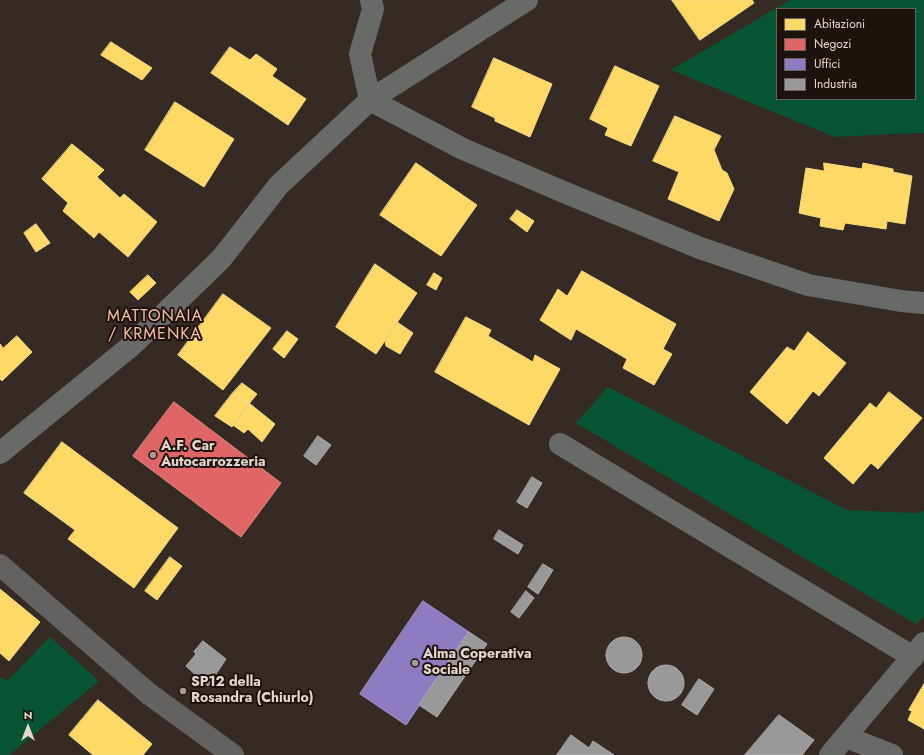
<!DOCTYPE html>
<style>
body{margin:0}
#map{position:relative;width:924px;height:755px;overflow:hidden;background:#362a24;font-family:Jost,sans-serif}
canvas{display:block}
.legend{position:absolute;left:776px;top:8px;width:140px;height:92px;box-sizing:border-box;background:#1d130e;border:1px solid #6d615b;margin:0;padding:5px 7px;list-style:none;font-size:12px;color:#e5d6cf}
.legend li{display:flex;align-items:center;gap:8px;height:20px}
.legend b{width:20px;border:1px solid #6d615b}
.north{position:absolute;left:8px;top:707px;width:40px;height:40px;-webkit-text-stroke:3px #1d130e;paint-order:stroke;rotate:0deg;font-size:11px;font-weight:700;line-height:16px;text-align:center;color:#e5d6cf}
.north::after{content:'';display:block;margin:auto;width:14px;height:18px;background:#e5d6cf;clip-path:polygon(50% 0,100% 100%,50% 72%,0 100%)}
</style>
<div id="map">
<canvas width="924" height="755"></canvas>
<ul class="legend">
<li><b style="height:11px;background:#ffd966"></b>Abitazioni</li>
<li><b style="height:11px;background:#e06666"></b>Negozi</li>
<li><b style="height:11px;background:#8e7cc3"></b>Uffici</li>
<li><b style="height:11px;background:#999"></b>Industria</li>
</ul>
<div class="north">N</div>
</div>
<script>
const context = document.querySelector('canvas').getContext('2d');
context.lineJoin = 'round';
function fillPath(path, color) {
  context.fillStyle = color;
  context.fill(path, 'evenodd');
}
function strokePath(path, color, width, dash) {
  context.strokeStyle = color;
  context.lineWidth = width;
  context.lineCap = dash ? 'butt' : 'round';
  context.setLineDash(dash || []);
  context.stroke(path);
}
function write(font, color, halo, rows, align = 'center') {
  context.font = font + ' Jost,sans-serif';
  context.lineWidth = 4;
  context.setLineDash([]);
  context.textBaseline = 'middle';
  context.strokeStyle = halo;
  context.fillStyle = color;
  for (const [text, x, y, turn = 0] of rows) {
    context.save();
    context.translate(x, y);
    context.rotate((+turn || 0) * Math.PI / 180);
    context.textAlign = isNaN(turn) ? turn : align;
    if (halo) context.strokeText(text, 0, 0);
    context.fillText(text, 0, 0);
    context.restore();
  }
}
fillPath(new Path2D(`
 M 790,0 L 924,0 L 924,133 L 914,133 L 835,137 L 671,70 ZM 777,9 L 915,9 L 915,99 L 777,99 Z
 M 608,387 L 847,510 L 914,513 L 924,511 L 924,616 L 916,624 L 576,423 Z
 M 50,637 L 99,681 L 9,755 L 0,755 L 0,677 L 7,681 Z`), '#085535');
const homes = new Path2D(`
 M 672,0 L 752,0 L 754,3 L 700,40 Z
 M 111,42 L 152,68 L 142,80 L 101,55 Z
 M 230,47 L 250,60 L 256,54 L 277,69 L 272,76 L 306,99 L 288,125 L 211,73 Z
 M 494,58 L 552,84 L 530,137 L 495,121 L 495,118 L 472,107 Z
 M 615,66 L 659,86 L 631,146 L 605,135 L 608,128 L 590,119 Z
 M 175,102 L 234,139 L 204,187 L 145,150 Z
 M 675,116 L 721,136 L 714,150 L 722,170 L 727,173 L 734,189 L 719,221 L 668,199 L 679,172 L 653,161 Z
 M 72,144 L 104,170 L 97,177 L 120,198 L 124,194 L 157,222 L 128,257 L 99,232 L 94,238 L 63,211 L 68,203 L 42,179 Z
 M 416,163 L 477,205 L 441,256 L 380,215 Z
 M 824,163 L 862,169 L 863,163 L 893,169 L 893,172 L 912,176 L 905,224 L 887,221 L 886,229 L 845,223 L 843,230 L 820,226 L 821,218 L 799,213 L 806,168 L 824,171 Z
 M 517,210 L 534,221 L 527,232 L 510,219 Z
 M 36,224 L 50,243 L 36,252 L 24,233 Z
 M 375,264 L 417,293 L 376,354 L 336,327 Z
 M 582,271 L 676,324 L 663,349 L 672,354 L 654,385 L 623,368 L 627,359 L 576,329 L 571,340 L 540,320 L 558,289 L 567,296 Z
 M 434,273 L 442,278 L 436,290 L 427,285 Z
 M 148,275 L 156,283 L 138,300 L 130,292 Z
 M 223,294 L 271,328 L 223,390 L 178,355 Z
 M 466,317 L 491,330 L 488,336 L 533,362 L 535,355 L 560,369 L 529,425 L 435,372 Z
 M 397,322 L 413,333 L 400,354 L 386,346 L 385,340 Z
 M 287,331 L 298,339 L 284,358 L 273,349 Z
 M 808,332 L 846,363 L 819,396 L 813,391 L 787,424 L 750,392 L 787,347 L 794,351 Z
 M 17,336 L 32,352 L 2,381 L 0,379 L 0,344 L 3,348 Z
 M 242,383 L 257,394 L 248,405 L 232,394 Z
 M 889,392 L 922,418 L 878,469 L 871,463 L 853,484 L 824,458 L 870,403 L 876,408 Z
 M 232,394 L 248,405 L 232,427 L 215,416 Z
 M 249,403 L 275,424 L 262,442 L 248,429 L 244,433 L 233,425 Z
 M 62,442 L 178,528 L 134,588 L 68,539 L 75,530 L 24,493 Z
 M 170,557 L 182,566 L 157,600 L 145,591 Z
 M 0,589 L 40,622 L 9,661 L 0,653 Z
 M 924,684 L 924,729 L 908,720 L 912,711 L 909,710 Z
 M 98,700 L 152,744 L 143,755 L 93,755 L 69,735 Z`);
fillPath(homes, '#ffd966');
strokePath(homes, '#f7d886', 1);
const shops = new Path2D(`
 M 174,402 L 281,483 L 241,537 L 133,456 Z`);
fillPath(shops, '#e06666');
strokePath(shops, '#e28886', 1);
const offices = new Path2D(`
 M 423,601 L 469,632 L 406,725 L 360,694 Z`);
fillPath(offices, '#8e7cc3');
strokePath(offices, '#a897c7', 1);
const industry = new Path2D(`
 M 318,436 L 331,445 L 316,465 L 304,456 Z
 M 532,477 L 542,483 L 527,508 L 517,502 Z
 M 499,530 L 523,545 L 518,554 L 494,539 Z
 M 543,564 L 553,570 L 538,594 L 528,587 Z
 M 526,591 L 534,598 L 519,618 L 511,612 Z
 M 469,632 L 487,644 L 437,717 L 419,705 Z
 M606 655a18 18 0 1 1 36 0a18 18 0 1 1-36 0Z
 M 203,641 L 226,659 L 208,686 L 186,666 L 196,654 L 194,652 Z
 M648 683a18 18 0 1 1 36 0a18 18 0 1 1-36 0Z
 M 699,679 L 714,689 L 697,715 L 682,705 Z
 M 779,715 L 814,740 L 802,755 L 745,755 Z
 M 571,735 L 589,748 L 593,741 L 614,755 L 557,755 Z`);
fillPath(industry, '#999');
strokePath(industry, '#b0aba9', 1);
strokePath(new Path2D(`
 M 371,0 L 373,9 L 360,54 L 370,100 L 463,149 L 566,193 L 700,248 L 808,285 L 901,301 L 924,303
 M 560,444 L 913,657
 M 0,453 L 131,346 L 221,259 L 279,185 L 370,100 L 527,0
 M 846,737 L 892,755
 M 830,755 L 924,643`), '#686a68', 22);
strokePath(new Path2D(`
 M 0,565 L 149,694 L 233,755`), '#646260', 22);
for (const [x, y, r, color] of [
 [153,455,4,"#a89a93"],
 [415,663,4,"#a89a93"],
 [183,691,4,"#a89a93"]
]) {
  const dot = new Path2D();
  dot.arc(x, y, r, 0, 2 * Math.PI);
  context.fillStyle = color;
  context.fill(dot);
  strokePath(dot, '#1d130e', 1.5);
}
write('bold 14px', '#e5d6cf', '#1d130e', [
 ["A.F. Car",161,447],
 ["Autocarrozzeria",161,463],
 ["Alma Coperativa",423,655],
 ["Sociale",423,671],
 ["SP12 della",191,683],
 ["Rosandra (Chiurlo)",191,699]
], 'left');
context.letterSpacing = '1px';
write('16px', '#f9bba2', '#1d130e', [
 ["MATTONAIA",155,317],
 ["/ KRMENKA",155,335]
]);
context.letterSpacing = '0px';
</script>
